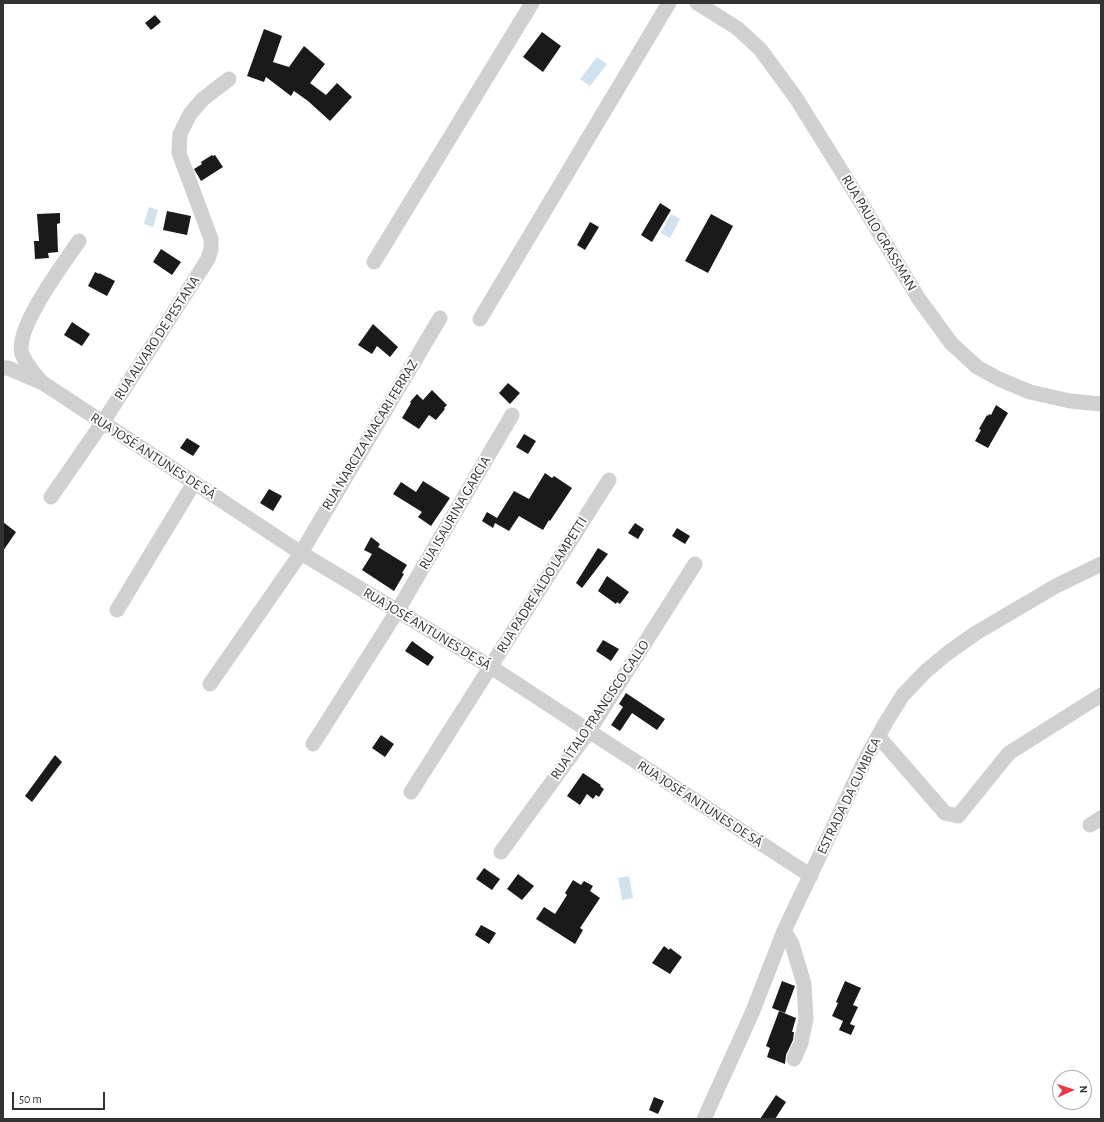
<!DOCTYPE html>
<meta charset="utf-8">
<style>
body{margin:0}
#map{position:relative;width:1104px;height:1122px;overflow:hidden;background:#fff;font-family:"Alegreya Sans",sans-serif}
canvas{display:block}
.frame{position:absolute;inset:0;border:4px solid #333;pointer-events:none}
.north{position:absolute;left:1052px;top:1070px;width:40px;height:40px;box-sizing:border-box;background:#fff;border:1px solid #adadad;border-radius:50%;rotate:87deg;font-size:11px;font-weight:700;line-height:16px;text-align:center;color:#333}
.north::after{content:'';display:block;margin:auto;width:14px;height:18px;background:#e63946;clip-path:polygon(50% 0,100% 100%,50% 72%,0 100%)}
.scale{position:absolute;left:12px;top:1092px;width:93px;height:18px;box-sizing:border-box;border:2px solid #333;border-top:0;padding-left:5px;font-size:12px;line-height:14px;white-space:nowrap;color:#333;-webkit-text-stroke:3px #fff;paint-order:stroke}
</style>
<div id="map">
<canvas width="1104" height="1122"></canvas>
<div class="frame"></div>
<div class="north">N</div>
<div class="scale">50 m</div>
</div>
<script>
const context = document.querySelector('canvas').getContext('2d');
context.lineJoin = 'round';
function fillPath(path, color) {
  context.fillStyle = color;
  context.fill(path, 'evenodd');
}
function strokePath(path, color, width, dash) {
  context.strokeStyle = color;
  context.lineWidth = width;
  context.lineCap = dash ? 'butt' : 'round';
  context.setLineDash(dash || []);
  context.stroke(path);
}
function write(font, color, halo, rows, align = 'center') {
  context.font = font + ' "Alegreya Sans",sans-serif';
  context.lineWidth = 4;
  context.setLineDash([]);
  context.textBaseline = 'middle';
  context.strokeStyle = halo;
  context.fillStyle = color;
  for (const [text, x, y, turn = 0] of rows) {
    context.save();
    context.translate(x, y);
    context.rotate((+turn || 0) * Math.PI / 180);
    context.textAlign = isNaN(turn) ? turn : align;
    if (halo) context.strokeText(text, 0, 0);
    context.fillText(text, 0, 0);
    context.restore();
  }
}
fillPath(new Path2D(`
 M 597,57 L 607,64 L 590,86 L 580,79 Z
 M 149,207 L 158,210 L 153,227 L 144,224 Z
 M 671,214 L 680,219 L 670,238 L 661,233 Z
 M 629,876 L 633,898 L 622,900 L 618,878 Z`), '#cfe2ee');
fillPath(new Path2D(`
 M 155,15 L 161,22 L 151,30 L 145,23 Z
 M 264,29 L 282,36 L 273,62 L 289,67 L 304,46 L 325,64 L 310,83 L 326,95 L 337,83 L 352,97 L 330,121 L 308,101 L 294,91 L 291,96 L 266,77 L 264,82 L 247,76 Z
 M 542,32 L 561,46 L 543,72 L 523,57 Z
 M 212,155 L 213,156 L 215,155 L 223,167 L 201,181 L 194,169 L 202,164 L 201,162 Z
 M 660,203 L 671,210 L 652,242 L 641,235 Z
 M 167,211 L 191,216 L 187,235 L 163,230 Z
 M 60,213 L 60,223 L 57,224 L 58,252 L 48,253 L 49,258 L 35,259 L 34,241 L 39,241 L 37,214 Z
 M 711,214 L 733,226 L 708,273 L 685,261 Z
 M 590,222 L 599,227 L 585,250 L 577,245 Z
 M 161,249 L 181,262 L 172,275 L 153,262 Z
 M 95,272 L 99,274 L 99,273 L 115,281 L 107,296 L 88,286 Z
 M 72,322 L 90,334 L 82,346 L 64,335 Z
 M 373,324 L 398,347 L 390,357 L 377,346 L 372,354 L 358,345 Z
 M 508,383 L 520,393 L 510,404 L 499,393 Z
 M 432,390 L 447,405 L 444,408 L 445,409 L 436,420 L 429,415 L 419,429 L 402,418 L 411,403 L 410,402 L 417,394 L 423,400 Z
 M 996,405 L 1008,413 L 988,448 L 975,441 L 981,430 L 979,429 L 987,415 L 988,416 L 989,414 L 991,415 Z
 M 524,434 L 536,441 L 528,454 L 516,447 Z
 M 187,438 L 200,446 L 193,456 L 180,448 Z
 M 545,473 L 552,478 L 554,476 L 572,488 L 550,521 L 549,520 L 543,530 L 519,516 L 509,531 L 495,523 L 493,528 L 482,521 L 487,512 L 497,518 L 514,491 L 529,499 Z
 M 423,481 L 450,498 L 431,526 L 418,517 L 422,512 L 393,494 L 401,482 L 416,492 Z
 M 269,489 L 282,496 L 273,511 L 260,503 Z
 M 3,522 L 16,532 L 3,551 Z
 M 635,523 L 644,529 L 638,539 L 628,533 Z
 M 677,528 L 690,536 L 685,544 L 672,536 Z
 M 371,537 L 380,544 L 378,547 L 407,565 L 402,573 L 404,574 L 394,591 L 362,570 L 372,554 L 364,550 Z
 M 598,548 L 608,554 L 582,588 L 576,583 Z
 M 607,576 L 629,592 L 620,604 L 617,602 L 616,604 L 598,591 Z
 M 603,640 L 619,649 L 611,661 L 596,651 Z
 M 412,641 L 434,657 L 428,666 L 405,651 Z
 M 626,693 L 665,719 L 657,730 L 632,713 L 620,731 L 611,725 L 623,707 L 619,704 Z
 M 381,735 L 394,744 L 385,757 L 372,748 Z
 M 55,755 L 62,762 L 32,802 L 25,796 Z
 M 583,773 L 601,785 L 600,786 L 604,789 L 599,797 L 596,795 L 593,799 L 587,794 L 580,805 L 567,796 Z
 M 484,868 L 500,879 L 492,890 L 476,879 Z
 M 518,874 L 534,886 L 522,900 L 507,889 Z
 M 573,880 L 581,885 L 584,881 L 593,886 L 590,891 L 600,898 L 580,928 L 583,930 L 575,944 L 536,919 L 544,907 L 555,914 L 567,895 L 565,893 Z
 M 481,925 L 496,933 L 489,944 L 475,935 Z
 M 664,946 L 669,950 L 670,948 L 682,957 L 670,974 L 652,963 Z
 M 782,981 L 795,986 L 785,1013 L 772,1008 Z
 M 845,981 L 861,988 L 853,1005 L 858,1007 L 850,1024 L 855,1026 L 851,1035 L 839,1030 L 843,1021 L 832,1016 L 838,1003 L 836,1002 Z
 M 779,1011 L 796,1018 L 792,1032 L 794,1032 L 793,1040 L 786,1055 L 785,1064 L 767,1057 L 770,1048 L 766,1046 Z
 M 776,1095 L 786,1102 L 775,1119 L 760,1119 Z
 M 654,1097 L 664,1101 L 658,1114 L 649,1110 Z`), '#1a1a1a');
strokePath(new Path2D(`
 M 697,3 L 737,28 L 760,49 L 796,98 L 849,183 L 919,299 L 951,343 L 977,367 L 999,379 L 1030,392 L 1070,401 L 1101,404
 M 374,262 L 532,3
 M 480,319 L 669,3
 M 3,368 L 8,368 L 43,383 L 301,553 L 491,667 L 811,876
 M 39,379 C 33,372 26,364 22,354 C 14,329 64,263 79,241
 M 51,497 L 103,422 L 208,259 L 211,249 L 211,239 L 179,153 L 180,134 L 190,114 L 203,99 L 229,79
 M 117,610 L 194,483
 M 210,684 L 301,553 L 440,318
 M 878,736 L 945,813 L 958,816 L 1009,753 L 1101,695
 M 313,744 L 398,610 L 512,415
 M 411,792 L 609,480
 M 1090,825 L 1101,818
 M 501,852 L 589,731 L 695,564
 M 784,931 L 792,944 L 804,984 L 806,1019 L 801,1043 L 794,1059
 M 704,1119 L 752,1013 L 784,931 L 865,760 L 886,722 L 903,695 L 926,671 L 949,652 L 976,633 L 1056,586 L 1101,564`), '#d0d0d0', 15);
write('14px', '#333', '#fff', [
 ["RUA PAULO GRASSMAN",879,233,59],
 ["RUA ALVARO DE PESTANA",157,338,-57],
 ["RUA NARCIZA MACARI FERRAZ",370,435,-59],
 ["RUA JOSÉ ANTUNES DE SÁ",153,456,33],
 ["RUA ISAURINA GARCIA",455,513,-60],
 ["RUA PADRE ALDO LAMPETTI",542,585,-58],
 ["RUA JOSÉ ANTUNES DE SÁ",427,629,31],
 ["RUA ÍTALO FRANCISCO GALLO",600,710,-56],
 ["ESTRADA DA CUMBICA",849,796,-64],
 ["RUA JOSÉ ANTUNES DE SÁ",700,804,33]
]);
</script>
